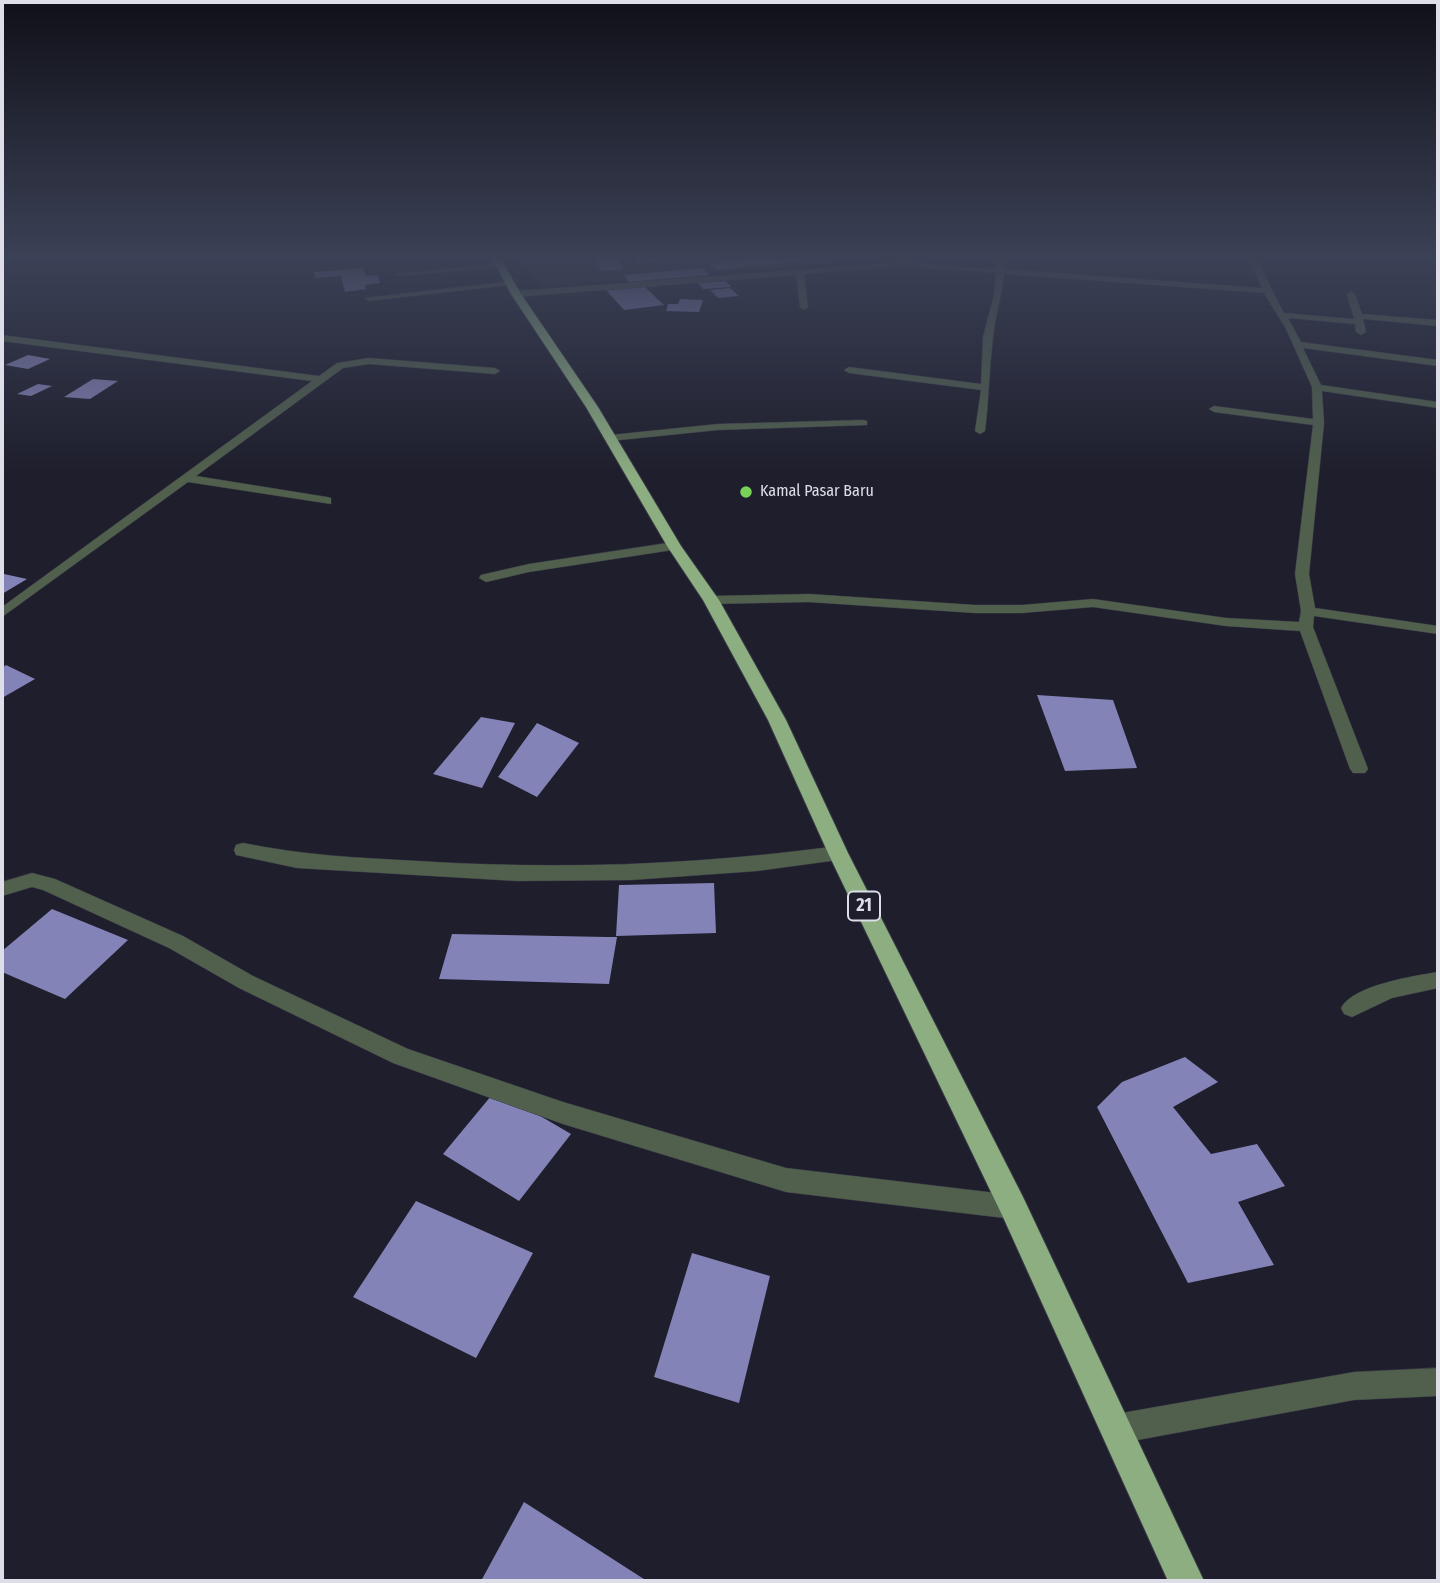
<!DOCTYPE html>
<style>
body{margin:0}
#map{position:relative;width:1440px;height:1583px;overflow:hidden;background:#1e1e2c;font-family:"Fira Sans Condensed",sans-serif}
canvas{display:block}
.frame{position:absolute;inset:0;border:4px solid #dedee8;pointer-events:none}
</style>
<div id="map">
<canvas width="1440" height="1583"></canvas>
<div class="frame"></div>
</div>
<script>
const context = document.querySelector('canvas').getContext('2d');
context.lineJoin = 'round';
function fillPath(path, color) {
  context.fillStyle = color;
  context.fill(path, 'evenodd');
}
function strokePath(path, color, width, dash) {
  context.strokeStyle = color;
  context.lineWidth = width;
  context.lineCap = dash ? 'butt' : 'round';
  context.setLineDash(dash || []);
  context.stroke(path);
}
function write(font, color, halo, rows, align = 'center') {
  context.font = font + ' "Fira Sans Condensed",sans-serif';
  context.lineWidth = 7;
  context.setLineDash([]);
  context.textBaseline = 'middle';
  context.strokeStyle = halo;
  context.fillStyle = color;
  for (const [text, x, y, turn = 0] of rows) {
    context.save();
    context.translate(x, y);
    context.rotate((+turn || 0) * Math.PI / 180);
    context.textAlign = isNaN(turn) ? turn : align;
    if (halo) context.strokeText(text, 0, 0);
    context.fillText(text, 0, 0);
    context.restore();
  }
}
fillPath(new Path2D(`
 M 516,256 L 846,256 L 852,261 L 541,288 Z`), '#26263a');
fillPath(new Path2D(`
 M 592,256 L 615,256 L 624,269 L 602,271 Z
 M 629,256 L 654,256 L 659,261 L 637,264 Z
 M 778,256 L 807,256 L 812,260 L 716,270 L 709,264 Z
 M 363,268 L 366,276 L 378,275 L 380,283 L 365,285 L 366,289 L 345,292 L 341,276 L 315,278 L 314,272 Z
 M 703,268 L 709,275 L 629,282 L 624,275 Z
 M 726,281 L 731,287 L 703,289 L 698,283 Z
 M 644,286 L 664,305 L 624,310 L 606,290 Z
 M 730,288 L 739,296 L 718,298 L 710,290 Z
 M 680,299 L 703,300 L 699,312 L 666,311 L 668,304 L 678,304 Z
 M 28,355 L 50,359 L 28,369 L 5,365 Z
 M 93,379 L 118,381 L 90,399 L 64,397 Z
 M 38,384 L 52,386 L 31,396 L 17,394 Z
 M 4,574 L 27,579 L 2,594 L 2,575 Z
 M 6,665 L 35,679 L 2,698 L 2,668 Z
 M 1037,695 L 1113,700 L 1137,768 L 1065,771 Z
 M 481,717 L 515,723 L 482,788 L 433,774 Z
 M 537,723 L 579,743 L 537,797 L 498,777 Z
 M 714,883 L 716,933 L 616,936 L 619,885 Z
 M 52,909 L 128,940 L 65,999 L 2,972 L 2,951 Z
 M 452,934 L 607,937 L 617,937 L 609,984 L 439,979 Z
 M 1185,1057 L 1218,1082 L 1173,1107 L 1211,1154 L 1257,1144 L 1285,1186 L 1238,1202 L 1274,1265 L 1188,1283 L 1097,1107 L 1122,1082 Z
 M 496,1090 L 571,1134 L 519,1201 L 443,1154 Z
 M 416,1201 L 533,1253 L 476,1358 L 353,1297 Z
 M 692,1253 L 770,1276 L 739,1403 L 654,1377 Z
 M 524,1502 L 647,1581 L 481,1581 Z`), '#8483b8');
const service = new Path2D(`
 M 500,263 L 503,267 L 399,276 L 395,274 Z
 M 863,420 L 867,421 L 867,425 L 718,430 L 610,441 L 605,438 L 610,435 L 718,424 Z`);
const minor = new Path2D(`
 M 997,256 L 1005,256 L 1004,269 L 1262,288 L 1247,256 L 1255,256 L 1284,313 L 1354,319 L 1347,294 L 1351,291 L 1355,294 L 1362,314 L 1438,320 L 1438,326 L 1363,319 L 1366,332 L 1361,335 L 1356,332 L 1355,324 L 1288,318 L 1301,342 L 1438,360 L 1438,366 L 1303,348 L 1321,385 L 1438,402 L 1438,408 L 1322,391 L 1324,423 L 1309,574 L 1315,608 L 1438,626 L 1438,634 L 1314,616 L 1313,627 L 1368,769 L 1365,773 L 1353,773 L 1350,769 L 1300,631 L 1226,626 L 1093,607 L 1022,613 L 975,613 L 809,602 L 711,604 L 704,600 L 711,596 L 809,594 L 975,605 L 1022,605 L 1093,599 L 1226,618 L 1299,622 L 1301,611 L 1295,574 L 1313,425 L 1214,412 L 1209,409 L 1214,406 L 1313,419 L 1312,387 L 1286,329 L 1264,293 L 1004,274 C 1002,296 995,317 993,338 C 989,369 989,400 985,431 L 980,434 L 975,431 L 981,390 L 849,373 L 844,370 L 849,367 L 981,384 L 983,337 L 994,295 L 996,273 L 902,266 L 804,274 L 808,307 L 804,310 L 800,307 L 796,275 L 516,297 L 512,294 L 516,291 L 902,262 L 996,269 Z
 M 1394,256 L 1438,257 L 1438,261 L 1398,258 Z
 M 513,281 L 510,285 L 369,301 L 365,298 Z
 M 2,335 L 319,376 L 337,363 L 369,358 L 495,368 L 500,371 L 495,374 L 369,364 L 343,368 L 196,476 L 327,497 L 331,498 L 331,504 L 188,482 L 2,617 L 2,607 L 312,381 L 2,341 Z
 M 674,542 L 680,546 L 679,549 L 529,572 L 486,582 L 479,578 L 481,575 L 529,564 Z
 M 243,843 C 302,855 358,858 418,861 C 562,870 695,865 838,846 L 845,848 L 847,853 L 845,858 L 838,860 L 757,871 L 631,880 L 517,881 L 297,868 L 236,855 L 234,850 L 236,845 Z
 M 32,873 L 55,879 L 183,936 L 253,976 L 408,1049 L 563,1102 L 786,1168 L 1013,1195 L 1022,1198 L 1026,1207 L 1022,1216 L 1013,1219 L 786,1192 L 563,1124 L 393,1063 L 239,988 L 169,948 L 43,890 L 32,887 L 2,896 L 2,882 Z
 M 1438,972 L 1438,988 L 1392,998 L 1352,1017 L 1344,1014 L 1341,1008 C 1353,985 1414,976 1438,972 Z
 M 1438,1368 L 1438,1396 L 1354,1400 L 1116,1444 L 1106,1439 L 1101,1429 L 1106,1419 L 1116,1414 L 1354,1372 Z`);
const trunk = new Path2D(`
 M 491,256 L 499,256 L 521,294 L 598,407 L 681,546 L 719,600 L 786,720 L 848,853 L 1023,1197 L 1204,1581 L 1168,1581 L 1003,1217 L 828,853 L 768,720 L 703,600 L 667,546 L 586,407 L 511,294 Z`);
strokePath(service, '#393946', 1);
strokePath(minor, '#393946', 1);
strokePath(trunk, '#393946', 2);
fillPath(service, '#51604d');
fillPath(minor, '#51604d');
fillPath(trunk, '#8cae81');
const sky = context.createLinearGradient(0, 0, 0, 478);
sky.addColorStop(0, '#101018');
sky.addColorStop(0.54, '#3b4156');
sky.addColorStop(1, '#3b415600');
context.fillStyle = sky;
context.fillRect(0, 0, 1440, 478);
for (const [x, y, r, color] of [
 [746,492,7,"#78d158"]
]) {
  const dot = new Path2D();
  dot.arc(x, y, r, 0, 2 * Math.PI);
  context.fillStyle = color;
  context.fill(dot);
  strokePath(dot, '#1e1e2c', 2.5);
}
write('16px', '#dedee8', '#1e1e2c', [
 ["Kamal Pasar Baru",760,492]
], 'left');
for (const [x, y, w] of [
 [864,906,32]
]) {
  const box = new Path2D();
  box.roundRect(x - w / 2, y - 14.5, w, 29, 5);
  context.fillStyle = '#1e1e2c';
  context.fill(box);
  strokePath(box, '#dedee8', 2);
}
write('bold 18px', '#dedee8', null, [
 ["21",864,906]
]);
</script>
